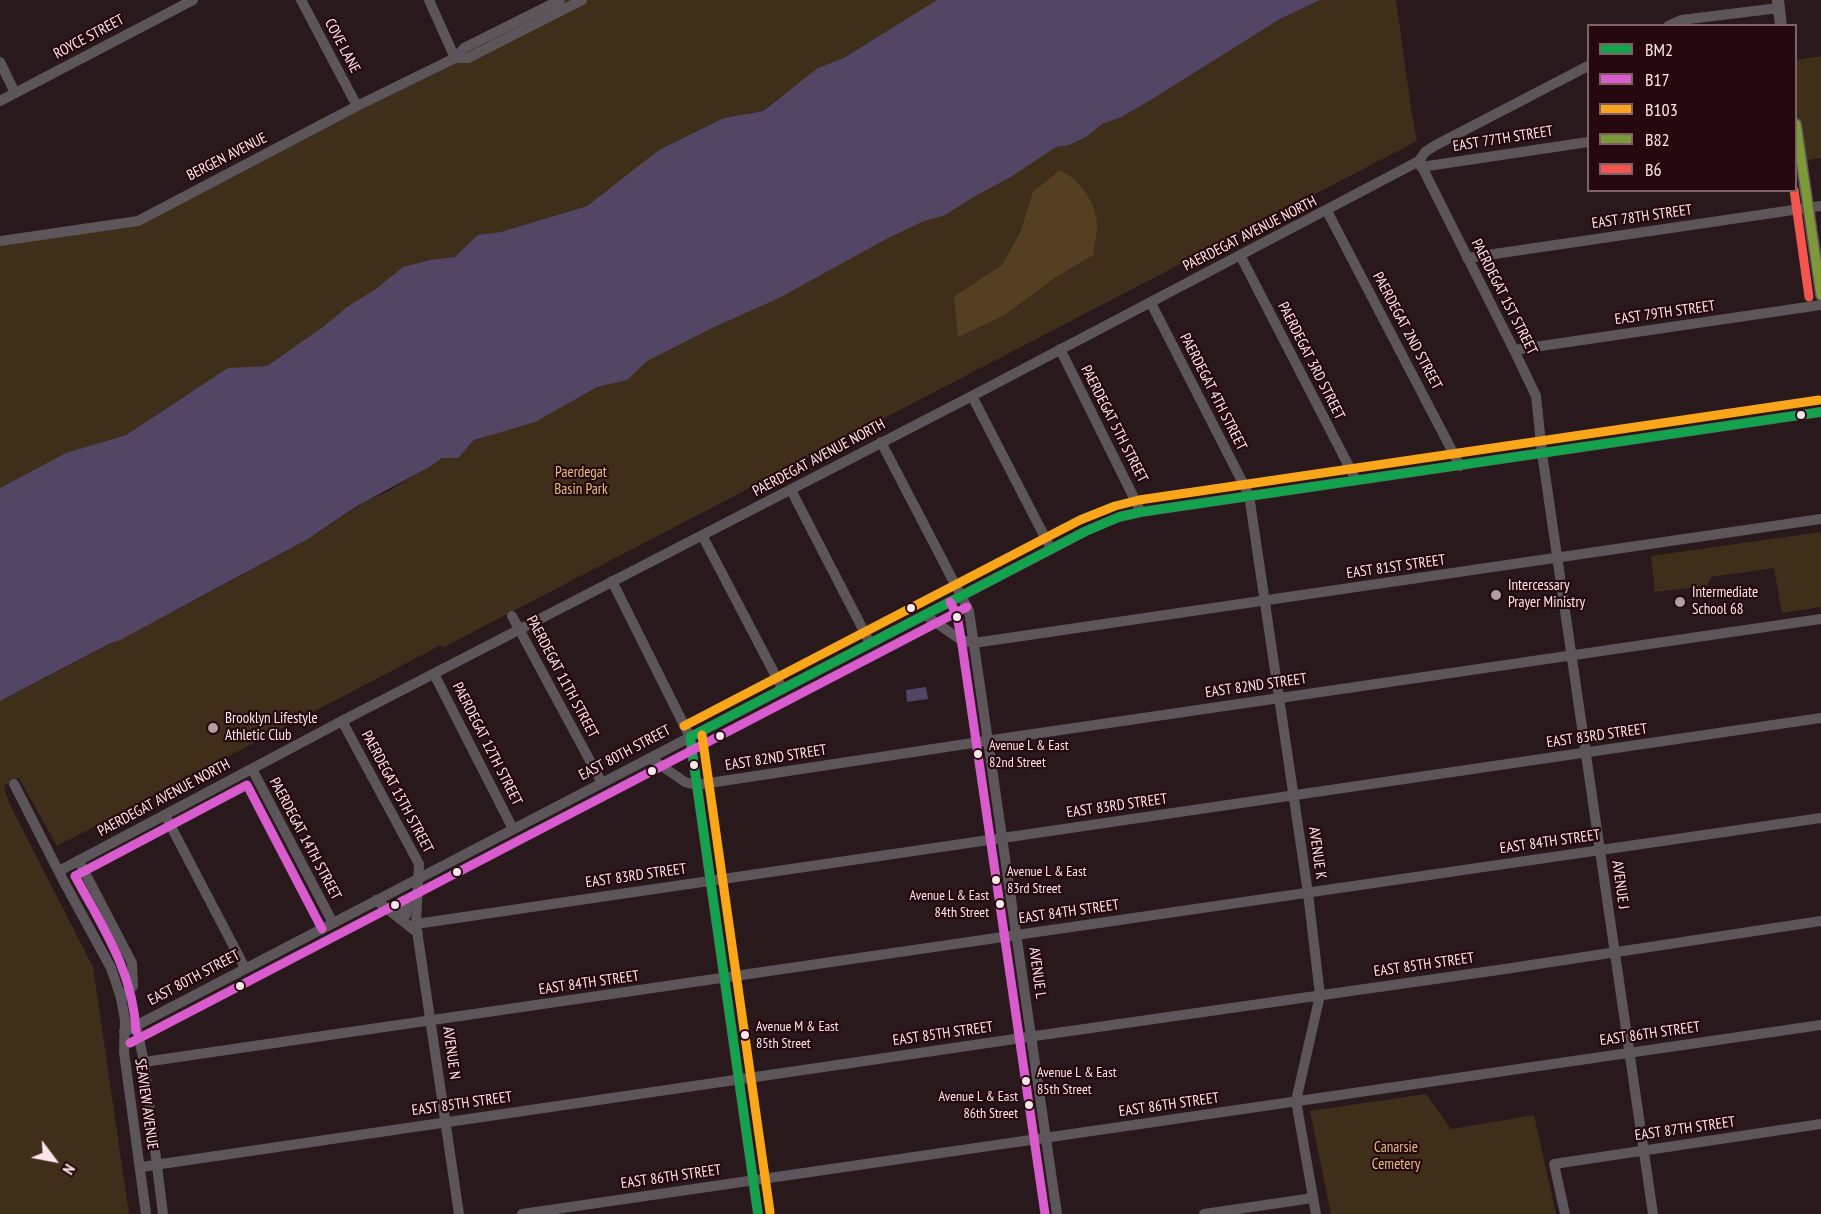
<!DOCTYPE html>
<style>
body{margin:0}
#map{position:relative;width:1821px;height:1214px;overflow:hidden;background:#29191c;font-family:"PT Sans Narrow",sans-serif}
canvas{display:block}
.legend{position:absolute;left:1587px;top:24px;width:210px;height:168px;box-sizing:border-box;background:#26090f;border:2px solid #7c6166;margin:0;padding:8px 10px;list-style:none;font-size:18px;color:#fce6e9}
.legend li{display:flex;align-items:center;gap:12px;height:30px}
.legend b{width:30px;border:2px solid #7c6166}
.north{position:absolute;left:24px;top:1130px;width:60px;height:60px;-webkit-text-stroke:4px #26090f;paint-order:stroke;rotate:122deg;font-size:16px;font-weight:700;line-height:24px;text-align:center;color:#fce6e9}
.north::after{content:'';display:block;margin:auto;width:21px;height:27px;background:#fce6e9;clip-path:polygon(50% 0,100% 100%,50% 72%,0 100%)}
</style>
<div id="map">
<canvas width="1821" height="1214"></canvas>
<ul class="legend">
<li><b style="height:8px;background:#13a34e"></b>BM2</li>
<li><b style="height:8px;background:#d95cce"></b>B17</li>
<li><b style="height:8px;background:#faa61a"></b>B103</li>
<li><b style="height:8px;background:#7e9a38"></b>B82</li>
<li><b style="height:8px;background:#f5554f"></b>B6</li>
</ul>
<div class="north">N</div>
</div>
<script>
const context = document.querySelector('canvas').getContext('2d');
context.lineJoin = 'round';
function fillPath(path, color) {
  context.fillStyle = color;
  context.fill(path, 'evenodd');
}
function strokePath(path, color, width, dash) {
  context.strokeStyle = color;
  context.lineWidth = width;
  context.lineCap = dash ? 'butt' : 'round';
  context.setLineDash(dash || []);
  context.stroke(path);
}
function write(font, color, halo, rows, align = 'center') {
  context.font = font + ' "PT Sans Narrow",sans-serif';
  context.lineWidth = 4.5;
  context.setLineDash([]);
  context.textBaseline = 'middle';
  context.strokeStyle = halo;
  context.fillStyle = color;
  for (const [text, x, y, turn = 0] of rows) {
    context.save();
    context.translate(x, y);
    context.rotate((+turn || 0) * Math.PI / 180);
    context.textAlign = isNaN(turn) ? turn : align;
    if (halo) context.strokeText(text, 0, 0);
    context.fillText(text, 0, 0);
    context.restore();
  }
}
fillPath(new Path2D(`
 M 560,0 L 969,0 L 780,97 L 762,111 L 749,113 L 623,178 L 587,206 L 543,219 L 286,352 L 267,366 L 259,366 L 185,396 L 126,435 L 67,453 L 0,488 L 0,244 L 138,221 Z
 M 1320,0 L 1396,0 L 1411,108 L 1417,141 L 442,648 L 441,645 L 57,846 L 19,778 L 4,785 L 5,792 L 12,809 L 93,967 L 129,1214 L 0,1214 L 0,701 L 207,594 L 308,539 L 366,501 L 387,492 L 442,458 L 468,447 L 474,440 L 488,436 L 1199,69 L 1280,19 Z
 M 1821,56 L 1821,158 L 1801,161 L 1796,124 L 1796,60 Z
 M 1821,532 L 1821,607 L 1782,613 L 1774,568 L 1711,577 L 1707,586 L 1655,592 L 1651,556 Z
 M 1426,1094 L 1451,1129 L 1534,1115 L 1556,1214 L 1331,1214 L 1310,1111 Z`), '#3f2f1a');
fillPath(new Path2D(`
 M 1060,170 C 1078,179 1092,197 1096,217 C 1099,228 1094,244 1093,255 L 1056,277 L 1003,316 L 958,337 L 954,297 L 1002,265 L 1020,233 L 1033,192 Z`), '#543f23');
fillPath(new Path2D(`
 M 937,0 L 1320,0 L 1280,19 L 1144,104 L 1121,117 L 1102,124 L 1086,137 L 1069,145 L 1056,147 L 1009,178 L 975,196 L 945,215 L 924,221 L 888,238 L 777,299 L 714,327 L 647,361 L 627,380 L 597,387 L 535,422 L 474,440 L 458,458 L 442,458 L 431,466 L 357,506 L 308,539 L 120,640 L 109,644 L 0,701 L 0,488 L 66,453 L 126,435 L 228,368 L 267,366 L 323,327 L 347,307 L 376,289 L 403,267 L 430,260 L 455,257 L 478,235 L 501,232 L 587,206 L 659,150 L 724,118 L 763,111 L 818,68 L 844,58 Z
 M 926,687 L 928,699 L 907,702 L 906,690 Z`), '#534665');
strokePath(new Path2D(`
 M 301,0 L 357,106
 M 429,0 L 455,58
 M 1668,26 L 1681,20 L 1779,8
 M 455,58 L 468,58 L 582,0
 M 0,62 L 15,93
 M 0,101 L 193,0
 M 1419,161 L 1514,350 L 1536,396 L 1542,453 L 1653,1214
 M 1421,167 L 1588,142
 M 1327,211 L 1460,466
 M 0,241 L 138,221 L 357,106 L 455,58 L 464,48 L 560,0
 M 1240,255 L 1356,480
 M 1467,258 L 1821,206
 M 1151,303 L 1249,495 L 1308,893 L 1320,995 L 1296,1101 L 1316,1214
 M 1060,349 L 1141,512
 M 1514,350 L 1821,305
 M 972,396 L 1051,549
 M 881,442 L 969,611 L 1057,1214
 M 791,490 L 870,643
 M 702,535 L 782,688
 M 612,581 L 690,737 L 758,1214
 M 925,615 L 961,640 L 974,643 L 1821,519
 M 512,616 L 602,783
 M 434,674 L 513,829
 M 342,721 L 419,864 L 416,924 L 459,1214
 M 650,758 L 685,782 L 696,785 L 999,739 L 1821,619
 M 252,769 L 333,923
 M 14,784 L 63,880 L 111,968 L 121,998 L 125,1020 L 124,1052 L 146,1214
 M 165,815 L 245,968
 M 78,861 L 82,867 L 132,963 L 133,986 L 121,998
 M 59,871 L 342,721 L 972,396 L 1419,161 L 1425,152 L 1436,145 L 1588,66
 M 376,900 L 418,933
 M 405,900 L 407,904 L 406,915 L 404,917 L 392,908 Z
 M 416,924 L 1821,718
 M 136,1025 L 144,1062 L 163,1214
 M 124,1032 L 1086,531 L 1119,517 L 1141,512 L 1821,412
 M 144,1062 L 1821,818
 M 141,1167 L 1042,1035 L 1505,969 L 1821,921
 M 522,1214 L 1821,1025
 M 1204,1214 L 1313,1198
 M 1565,1214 L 1554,1164 L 1821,1124`), '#5c5559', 10);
strokePath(new Path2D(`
 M 1778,0 L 1781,26
 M 1796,124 L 1821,295`), '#60555a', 12);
strokePath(new Path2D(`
 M 690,737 L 1086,531 L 1119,517 L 1141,512 L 1821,412
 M 690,737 L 758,1214`), '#13a34e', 9);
strokePath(new Path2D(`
 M 950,602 L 957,615 L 962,645 L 1045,1214
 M 136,1031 C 133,971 103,928 75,876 L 247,785 L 322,929
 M 130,1043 L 967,607`), '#d95cce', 9);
strokePath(new Path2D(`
 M 684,726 L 1080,520 L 1115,506 L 1139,500 L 1819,400
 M 702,735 L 770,1212`), '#faa61a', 9);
strokePath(new Path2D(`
 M 1796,124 L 1821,295`), '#7e9a38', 9);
strokePath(new Path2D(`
 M 1794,190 L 1809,297`), '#f5554f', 9);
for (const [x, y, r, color] of [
 [1801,415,5,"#fce6e9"],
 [1496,595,6,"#b29ea1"],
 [1680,602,6,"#b29ea1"],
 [911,608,5,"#fce6e9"],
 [957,617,5,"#fce6e9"],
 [213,728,6,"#b29ea1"],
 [720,736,5,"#fce6e9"],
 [978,754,5,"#fce6e9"],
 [694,765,5,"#fce6e9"],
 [652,771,5,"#fce6e9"],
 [457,872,5,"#fce6e9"],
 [996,880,5,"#fce6e9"],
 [1000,904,5,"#fce6e9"],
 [395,905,5,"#fce6e9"],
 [240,986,5,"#fce6e9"],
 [745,1035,5,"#fce6e9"],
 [1026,1081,5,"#fce6e9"],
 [1029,1105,5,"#fce6e9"]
]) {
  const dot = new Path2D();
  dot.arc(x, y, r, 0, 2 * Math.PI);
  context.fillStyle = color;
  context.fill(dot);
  strokePath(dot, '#26090f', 2);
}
write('14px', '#fce6e9', '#26090f', [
 ["Avenue L & East",989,746],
 ["82nd Street",989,763],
 ["Avenue L & East",1007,872],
 ["83rd Street",1007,889],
 ["Avenue L & East",989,896,"right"],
 ["84th Street",989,913,"right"],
 ["Avenue M & East",756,1027],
 ["85th Street",756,1044],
 ["Avenue L & East",1037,1073],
 ["85th Street",1037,1090],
 ["Avenue L & East",1018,1097,"right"],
 ["86th Street",1018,1114,"right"]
], 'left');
write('15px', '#fce6e9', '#26090f', [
 ["ROYCE STREET",89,37,-28],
 ["COVE LANE",342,46,62],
 ["EAST 77TH STREET",1503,139,-9],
 ["BERGEN AVENUE",227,157,-27],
 ["EAST 78TH STREET",1642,217,-8],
 ["PAERDEGAT AVENUE NORTH",1250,234,-27],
 ["PAERDEGAT 1ST STREET",1504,297,63],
 ["EAST 79TH STREET",1665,313,-8],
 ["PAERDEGAT 2ND STREET",1407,331,62],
 ["PAERDEGAT 3RD STREET",1311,361,63],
 ["PAERDEGAT 4TH STREET",1213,392,63],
 ["PAERDEGAT 5TH STREET",1114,424,63],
 ["PAERDEGAT AVENUE NORTH",819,458,-28],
 ["EAST 81ST STREET",1396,567,-8],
 ["PAERDEGAT 11TH STREET",562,677,62],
 ["EAST 82ND STREET",1256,686,-8],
 ["EAST 83RD STREET",1597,736,-8],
 ["PAERDEGAT 12TH STREET",487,744,63],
 ["EAST 80TH STREET",625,753,-28],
 ["EAST 82ND STREET",776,758,-9],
 ["PAERDEGAT 13TH STREET",397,792,62],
 ["PAERDEGAT AVENUE NORTH",164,798,-28],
 ["EAST 83RD STREET",1117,806,-8],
 ["PAERDEGAT 14TH STREET",305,839,62],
 ["EAST 84TH STREET",1550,842,-8],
 ["AVENUE K",1317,853,82],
 ["EAST 83RD STREET",636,876,-8],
 ["AVENUE J",1620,885,82],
 ["EAST 84TH STREET",1069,912,-8],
 ["EAST 85TH STREET",1424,965,-8],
 ["AVENUE L",1037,973,82],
 ["EAST 80TH STREET",194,978,-28],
 ["EAST 84TH STREET",589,983,-8],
 ["EAST 85TH STREET",943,1034,-8],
 ["EAST 86TH STREET",1650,1034,-8],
 ["AVENUE N",451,1053,82],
 ["SEAVIEW AVENUE",146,1104,82],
 ["EAST 85TH STREET",462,1104,-8],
 ["EAST 86TH STREET",1169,1105,-8],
 ["EAST 87TH STREET",1685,1129,-8],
 ["EAST 86TH STREET",671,1177,-8]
]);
write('15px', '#e4bd83', '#26090f', [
 ["Paerdegat",581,473],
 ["Basin Park",581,490],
 ["Canarsie",1396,1148],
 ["Cemetery",1396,1165]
]);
write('15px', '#fce6e9', '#26090f', [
 ["Intercessary",1508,586],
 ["Prayer Ministry",1508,603],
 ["Intermediate",1692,593],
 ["School 68",1692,610],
 ["Brooklyn Lifestyle",225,719],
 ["Athletic Club",225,736]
], 'left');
</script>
